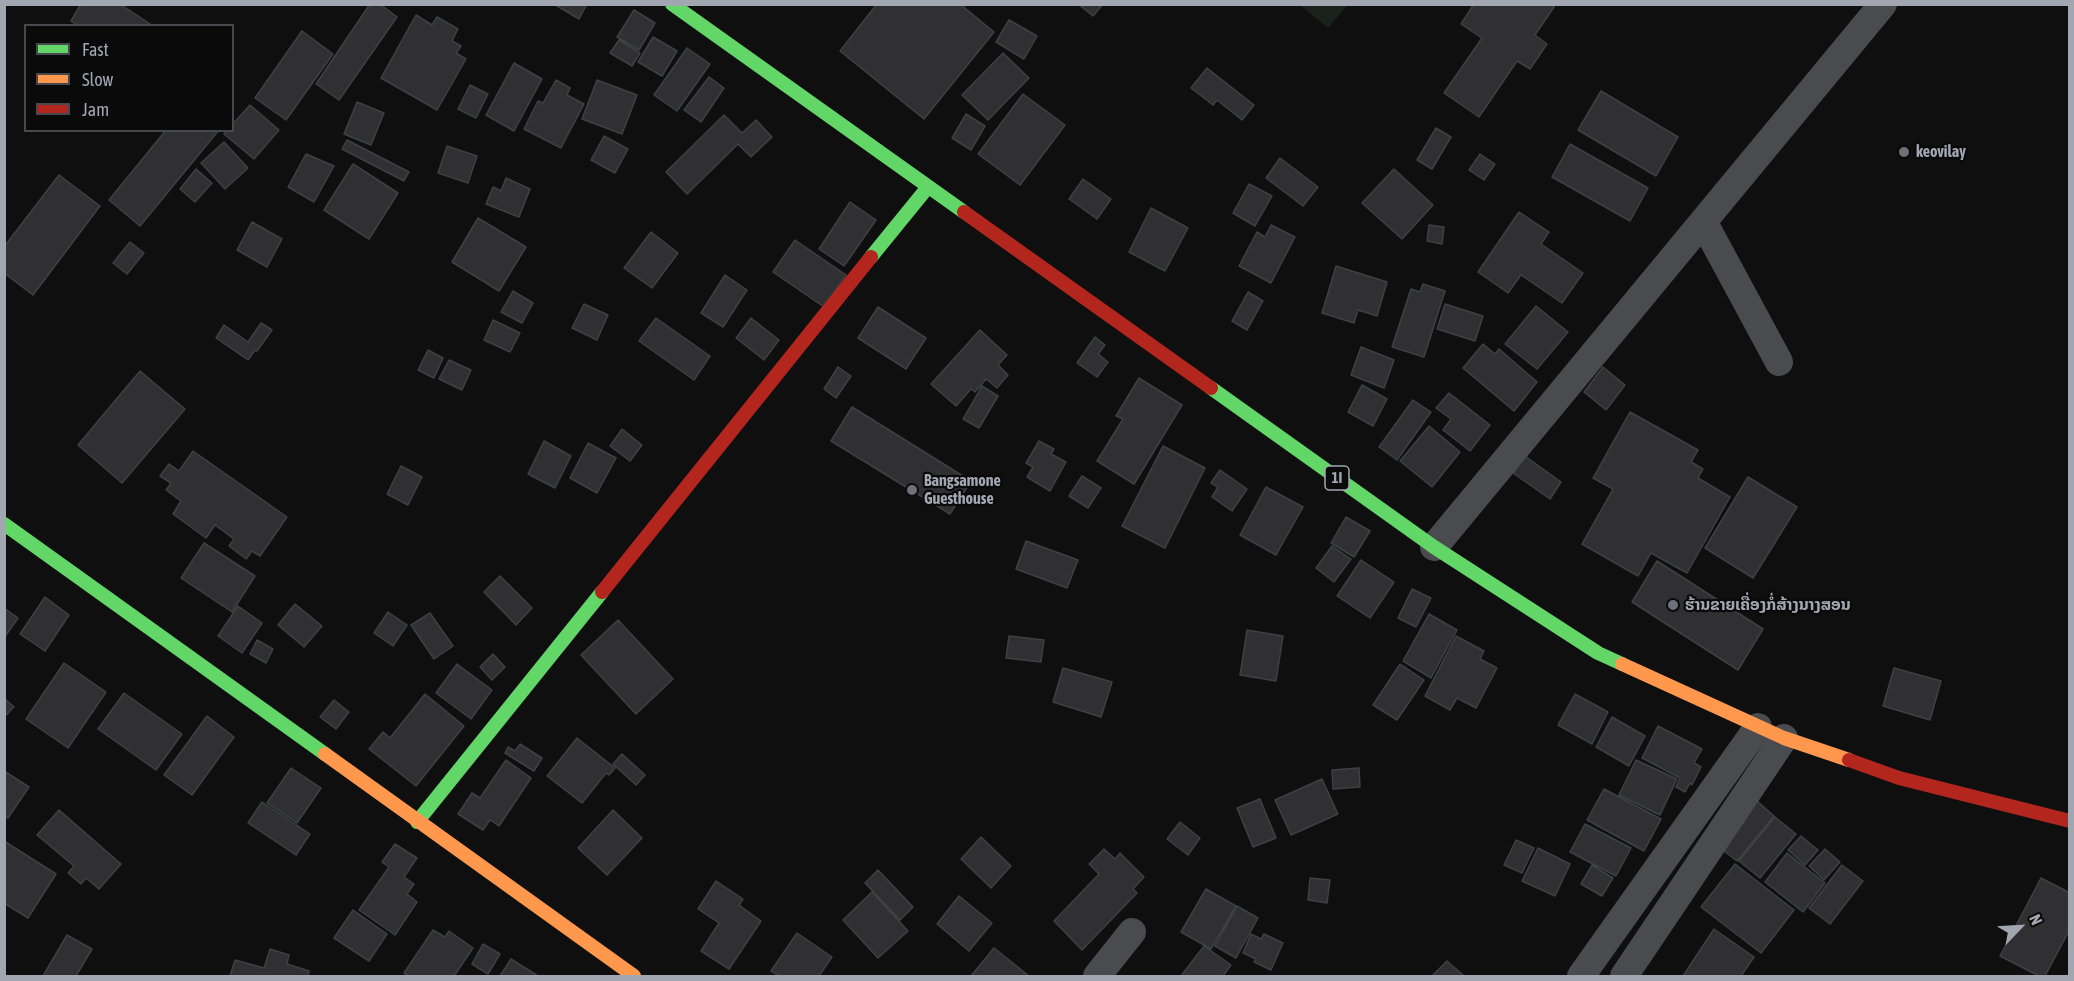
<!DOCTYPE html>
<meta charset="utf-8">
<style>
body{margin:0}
#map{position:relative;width:2074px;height:981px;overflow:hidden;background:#0f0f10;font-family:"Asap Condensed",sans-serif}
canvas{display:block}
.frame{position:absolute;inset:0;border:6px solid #a1a6b1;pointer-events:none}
.legend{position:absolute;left:24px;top:24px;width:210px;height:108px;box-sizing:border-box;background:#0a0a0b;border:2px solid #46484d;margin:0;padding:8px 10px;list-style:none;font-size:18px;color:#a1a6b1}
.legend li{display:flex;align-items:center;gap:12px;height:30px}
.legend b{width:30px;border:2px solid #46484d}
.north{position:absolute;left:1990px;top:897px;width:60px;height:60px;-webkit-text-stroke:4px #0a0a0b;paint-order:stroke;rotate:65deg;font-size:16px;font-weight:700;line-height:24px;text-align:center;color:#a1a6b1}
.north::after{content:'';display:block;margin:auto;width:21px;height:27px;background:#a1a6b1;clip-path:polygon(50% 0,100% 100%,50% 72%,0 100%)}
</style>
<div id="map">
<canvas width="2074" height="981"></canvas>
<div class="frame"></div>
<ul class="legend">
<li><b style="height:8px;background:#63d668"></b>Fast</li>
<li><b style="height:8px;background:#ff974d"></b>Slow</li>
<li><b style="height:8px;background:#b3261e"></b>Jam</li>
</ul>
<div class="north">N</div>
</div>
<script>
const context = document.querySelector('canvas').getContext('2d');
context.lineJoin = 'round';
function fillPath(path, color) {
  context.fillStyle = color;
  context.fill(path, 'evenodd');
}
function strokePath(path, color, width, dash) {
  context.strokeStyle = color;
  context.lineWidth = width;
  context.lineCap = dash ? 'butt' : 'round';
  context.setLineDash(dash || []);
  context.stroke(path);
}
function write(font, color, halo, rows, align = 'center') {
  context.font = font + ' "Asap Condensed","Noto Sans Lao",sans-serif';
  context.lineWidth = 4.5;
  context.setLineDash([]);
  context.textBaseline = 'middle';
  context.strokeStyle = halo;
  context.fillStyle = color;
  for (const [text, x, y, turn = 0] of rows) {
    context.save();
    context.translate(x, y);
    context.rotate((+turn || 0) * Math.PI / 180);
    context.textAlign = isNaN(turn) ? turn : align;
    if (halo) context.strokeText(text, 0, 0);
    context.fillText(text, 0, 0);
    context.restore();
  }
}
fillPath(new Path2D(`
 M 1300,5 L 1348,5 L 1328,28 Z`), '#1a201a');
const building = new Path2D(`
 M 81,4 L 120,4 L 153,26 L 78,26 L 71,21 Z
 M 370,4 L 380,4 L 397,17 L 339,100 L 316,84 Z
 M 554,4 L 587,4 L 579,19 Z
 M 877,4 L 960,4 L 994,32 L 924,119 L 840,51 Z
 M 1078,4 L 1103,4 L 1093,16 Z
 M 1474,4 L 1556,4 L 1535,35 L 1547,44 L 1530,69 L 1517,61 L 1479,117 L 1444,93 L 1482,38 L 1461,24 Z
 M 634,10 L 655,23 L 639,50 L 617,37 Z
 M 416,15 L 432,25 L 437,17 L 458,29 L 452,41 L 461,46 L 456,53 L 466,59 L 437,110 L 381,78 Z
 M 1009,20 L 1037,36 L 1024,59 L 996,42 Z
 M 302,31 L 333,54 L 286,120 L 255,98 Z
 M 653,37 L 677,51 L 662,76 L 638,62 Z
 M 619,40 L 640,53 L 632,66 L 610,53 Z
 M 687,48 L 710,64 L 677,111 L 654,95 Z
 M 1003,53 L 1029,78 L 988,120 L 962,95 Z
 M 514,63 L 542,79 L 514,131 L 486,115 Z
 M 1207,68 L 1254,105 L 1242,120 L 1217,100 L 1213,105 L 1191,88 Z
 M 709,77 L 724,88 L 701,122 L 684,110 Z
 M 556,80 L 570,88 L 567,95 L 584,104 L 561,148 L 524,129 L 538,101 L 543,103 Z
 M 597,80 L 637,95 L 622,134 L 582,119 Z
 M 470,85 L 488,94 L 476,118 L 458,109 Z
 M 1601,91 L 1678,137 L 1656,176 L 1578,130 Z
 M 1023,94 L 1065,125 L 1020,185 L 978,154 Z
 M 357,102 L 384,113 L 371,145 L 344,134 Z
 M 250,105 L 279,130 L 254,159 L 224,134 L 227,130 L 232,130 L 232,125 Z
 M 966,114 L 985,126 L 971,150 L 952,138 Z
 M 724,115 L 742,133 L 756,120 L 772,137 L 751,157 L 738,144 L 687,194 L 666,172 Z
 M 1436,128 L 1451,137 L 1432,169 L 1417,160 Z
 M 166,130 L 219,130 L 140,226 L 109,200 Z
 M 604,136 L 628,149 L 615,173 L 591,160 Z
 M 347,140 L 409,172 L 404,181 L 342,149 Z
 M 224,142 L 248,168 L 225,189 L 201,163 Z
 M 1570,144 L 1648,188 L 1630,221 L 1552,177 Z
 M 447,146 L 477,156 L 468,183 L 438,173 Z
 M 306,154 L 334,166 L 314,202 L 288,187 Z
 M 1480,154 L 1495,164 L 1484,180 L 1469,170 Z
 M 1280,158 L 1318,187 L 1303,206 L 1266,178 Z
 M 353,164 L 398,193 L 369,239 L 324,210 Z
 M 196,169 L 212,183 L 195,202 L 180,189 Z
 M 1394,169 L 1433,205 L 1402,239 L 1362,203 Z
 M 59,175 L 100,206 L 33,295 L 4,273 L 4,247 Z
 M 506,178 L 530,189 L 519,217 L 486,204 L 493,187 L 501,191 Z
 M 1083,179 L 1111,199 L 1097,219 L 1069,199 Z
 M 1249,184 L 1272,196 L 1255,226 L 1233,213 Z
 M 850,202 L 876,220 L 844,266 L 819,249 Z
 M 1151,208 L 1188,228 L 1165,271 L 1129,252 Z
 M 1519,212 L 1549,232 L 1541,244 L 1583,273 L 1562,303 L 1521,275 L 1508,293 L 1478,272 Z
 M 478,218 L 526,247 L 499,291 L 452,262 Z
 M 252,222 L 282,239 L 267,267 L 237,250 Z
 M 1271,225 L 1295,237 L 1271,283 L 1239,266 L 1257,232 L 1265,237 Z
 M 1429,225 L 1444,227 L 1442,244 L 1427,241 Z
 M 651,232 L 678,253 L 652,288 L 624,268 Z
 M 795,240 L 846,275 L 824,307 L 773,272 Z
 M 130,242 L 144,253 L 127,274 L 113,263 Z
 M 1336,266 L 1387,282 L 1377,316 L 1358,310 L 1354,323 L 1322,313 Z
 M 725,275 L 747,290 L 723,327 L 701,313 Z
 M 1423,284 L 1445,291 L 1424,357 L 1392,347 L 1411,289 L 1420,292 Z
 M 513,291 L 533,303 L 522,323 L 501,312 Z
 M 1248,292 L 1263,301 L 1247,330 L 1232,321 Z
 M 584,304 L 608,315 L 597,340 L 572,328 Z
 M 1445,304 L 1483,316 L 1475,341 L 1437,329 Z
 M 1536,306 L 1568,332 L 1537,369 L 1505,344 Z
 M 878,307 L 926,338 L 906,369 L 858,338 Z
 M 656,318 L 710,356 L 694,380 L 639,341 Z
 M 751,318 L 779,340 L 764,360 L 736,338 Z
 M 493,320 L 520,333 L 510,352 L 484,340 Z
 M 261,323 L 272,330 L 257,351 L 255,350 L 248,360 L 216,338 L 224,325 L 248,342 Z
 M 980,330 L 1007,355 L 998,365 L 1008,375 L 997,388 L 986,379 L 975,392 L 971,389 L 956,406 L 931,384 Z
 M 1095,337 L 1105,345 L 1098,354 L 1108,362 L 1097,377 L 1077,363 Z
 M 1483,344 L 1495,354 L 1499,349 L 1537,382 L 1514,411 L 1463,368 Z
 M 1361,347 L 1394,360 L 1384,388 L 1351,375 Z
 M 428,350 L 443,358 L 434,378 L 418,370 Z
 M 449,360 L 471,370 L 462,390 L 439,379 Z
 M 838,367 L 851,376 L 836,398 L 824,389 Z
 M 1603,367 L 1625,385 L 1606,410 L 1584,392 Z
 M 140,371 L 185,409 L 122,483 L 78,445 Z
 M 1139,378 L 1182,405 L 1134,484 L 1097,461 L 1123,419 L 1116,416 Z
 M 1362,385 L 1387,399 L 1373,426 L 1348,412 Z
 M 982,386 L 998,396 L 979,428 L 963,419 Z
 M 1449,393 L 1490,425 L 1470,451 L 1443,430 L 1451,419 L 1436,408 Z
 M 1413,400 L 1431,412 L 1397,460 L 1379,447 Z
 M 852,407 L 971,481 L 950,514 L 831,441 Z
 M 1630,412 L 1698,450 L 1691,462 L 1703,469 L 1698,478 L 1730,497 L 1687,573 L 1651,553 L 1638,576 L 1582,544 L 1613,489 L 1593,478 Z
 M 1429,426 L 1460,452 L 1432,487 L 1400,461 Z
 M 622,429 L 642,445 L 630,461 L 610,446 Z
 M 544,441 L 571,456 L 555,488 L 528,474 Z
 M 1039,441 L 1054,449 L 1051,454 L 1066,462 L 1050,491 L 1027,477 L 1033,467 L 1026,463 Z
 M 588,443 L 616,458 L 597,493 L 570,478 Z
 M 1163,446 L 1205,468 L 1165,548 L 1122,526 Z
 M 193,451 L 287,517 L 260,556 L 252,551 L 246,559 L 229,546 L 234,539 L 215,525 L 206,538 L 173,514 L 181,501 L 166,490 L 171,483 L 160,476 L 169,464 L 179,471 Z
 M 1525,456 L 1561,482 L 1550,499 L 1513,473 Z
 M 401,466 L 422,477 L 408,505 L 387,494 Z
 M 1220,470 L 1247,489 L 1232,511 L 1212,497 L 1218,487 L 1211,483 Z
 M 1082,476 L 1101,488 L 1088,508 L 1069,496 Z
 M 1748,477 L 1797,507 L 1753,578 L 1705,548 Z
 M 1266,487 L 1303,507 L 1276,555 L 1240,535 Z
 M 1346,517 L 1370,531 L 1354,557 L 1331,543 Z
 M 1026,541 L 1078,560 L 1067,588 L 1016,569 Z
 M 204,543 L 255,576 L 232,612 L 181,578 Z
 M 1332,546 L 1351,559 L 1334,582 L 1316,568 Z
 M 1361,560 L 1394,582 L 1370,618 L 1337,596 Z
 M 1657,561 L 1763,629 L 1738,670 L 1632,602 Z
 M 500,576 L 532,608 L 516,625 L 484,592 Z
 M 1412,589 L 1431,598 L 1416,627 L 1398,618 Z
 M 45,597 L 69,615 L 45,651 L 20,634 Z
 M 295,604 L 322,626 L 304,647 L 278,625 Z
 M 238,606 L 262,623 L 242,653 L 218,636 Z
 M 4,608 L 18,618 L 4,638 Z
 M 388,612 L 407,625 L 393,646 L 374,633 Z
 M 430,613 L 453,646 L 434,659 L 411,625 Z
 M 1429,614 L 1457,630 L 1431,678 L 1403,661 Z
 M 618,620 L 673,679 L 636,714 L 581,655 Z
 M 1247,630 L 1283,636 L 1276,681 L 1240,675 Z
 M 1009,636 L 1044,640 L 1041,662 L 1006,658 Z
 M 1456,636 L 1484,651 L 1480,659 L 1497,668 L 1476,708 L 1457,698 L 1450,710 L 1425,696 Z
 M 257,640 L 273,649 L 266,663 L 250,654 Z
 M 493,654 L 505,667 L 492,680 L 480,667 Z
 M 64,663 L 106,692 L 68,748 L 26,719 Z
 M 457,664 L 492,690 L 471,719 L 436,693 Z
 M 1400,664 L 1424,680 L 1397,720 L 1373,705 Z
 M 1063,668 L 1112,682 L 1101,717 L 1053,702 Z
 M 1894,668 L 1941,681 L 1930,720 L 1883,706 Z
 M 124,693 L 182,734 L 156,770 L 98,729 Z
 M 425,694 L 464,726 L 416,786 L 369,749 L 383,732 L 390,738 Z
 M 1575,694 L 1608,712 L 1592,744 L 1558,725 Z
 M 5,699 L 14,707 L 4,717 L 4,700 Z
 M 334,700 L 349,712 L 336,729 L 320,717 Z
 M 207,716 L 234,737 L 192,795 L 164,775 Z
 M 1612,717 L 1645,736 L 1629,766 L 1596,747 Z
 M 1658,726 L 1702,749 L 1694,763 L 1701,767 L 1692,785 L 1690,783 L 1685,792 L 1676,787 L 1680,778 L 1642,758 Z
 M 577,738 L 615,768 L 609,775 L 606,773 L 582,803 L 547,776 Z
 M 520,744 L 542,758 L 534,771 L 505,753 L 508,747 L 515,751 Z
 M 622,754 L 645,775 L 636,785 L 613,764 Z
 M 506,760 L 531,778 L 499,826 L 490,820 L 483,830 L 458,814 L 472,793 L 480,798 Z
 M 1636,760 L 1677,779 L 1660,815 L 1619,795 Z
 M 291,768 L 321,788 L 297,823 L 267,803 Z
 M 1359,768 L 1360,787 L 1333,789 L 1332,770 Z
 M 4,771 L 29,787 L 8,818 L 4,816 Z
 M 1322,779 L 1338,814 L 1291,835 L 1275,800 Z
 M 1604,789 L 1661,819 L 1644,851 L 1587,820 Z
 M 1260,799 L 1276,838 L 1253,847 L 1237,808 Z
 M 1757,801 L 1774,816 L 1737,861 L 1719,847 Z
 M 262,802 L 310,834 L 296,855 L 248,823 Z
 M 59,810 L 121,864 L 99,889 L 86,878 L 81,884 L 68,873 L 74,866 L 37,835 Z
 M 613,810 L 642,838 L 607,875 L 578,848 Z
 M 1775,817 L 1796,834 L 1760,878 L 1739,861 Z
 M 1180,822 L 1200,838 L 1188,855 L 1167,839 Z
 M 1585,824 L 1631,848 L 1616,876 L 1570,852 Z
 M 1801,836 L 1818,850 L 1805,865 L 1788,850 Z
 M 981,837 L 1011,866 L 991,888 L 961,859 Z
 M 1516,840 L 1534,848 L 1522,873 L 1504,865 Z
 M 4,841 L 56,874 L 28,918 L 4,903 Z
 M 395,844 L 417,858 L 404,877 L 414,884 L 407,894 L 417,902 L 395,935 L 359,910 L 389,867 L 382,862 Z
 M 1538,848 L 1570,864 L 1555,896 L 1522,881 Z
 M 1104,849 L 1115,859 L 1120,853 L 1144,877 L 1133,889 L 1137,893 L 1082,950 L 1054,921 L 1099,874 L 1089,864 Z
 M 1825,849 L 1840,862 L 1824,880 L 1809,866 Z
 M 1787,853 L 1825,883 L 1803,912 L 1765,882 Z
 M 1735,864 L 1794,910 L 1761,953 L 1701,907 Z
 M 1592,865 L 1613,878 L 1602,896 L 1581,884 Z
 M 1842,865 L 1863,881 L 1830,924 L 1809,908 Z
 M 878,870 L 913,907 L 900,920 L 865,883 Z
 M 1310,878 L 1330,880 L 1327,903 L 1308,900 Z
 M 2041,878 L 2070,893 L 2070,929 L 2045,976 L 2039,976 L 2000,956 Z
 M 716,881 L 743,899 L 739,905 L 761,921 L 729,969 L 701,951 L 719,923 L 698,909 Z
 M 1206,889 L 1236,906 L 1211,949 L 1181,932 Z
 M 872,892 L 908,931 L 878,958 L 843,920 Z
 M 959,896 L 992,923 L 969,951 L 937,924 Z
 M 1237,906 L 1258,918 L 1236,958 L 1215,946 Z
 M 353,910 L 387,934 L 369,961 L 334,938 Z
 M 1714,929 L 1754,957 L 1741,976 L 1683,976 Z
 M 433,930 L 445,937 L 449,931 L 473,948 L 454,976 L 409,976 L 404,973 Z
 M 797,933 L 832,957 L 819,976 L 780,976 L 771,971 Z
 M 1251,934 L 1261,939 L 1264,934 L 1283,943 L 1271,970 L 1254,962 L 1256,959 L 1243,953 Z
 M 67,935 L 92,949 L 76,976 L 43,976 Z
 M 483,944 L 500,954 L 488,974 L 472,964 Z
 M 1204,946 L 1231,965 L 1223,976 L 1181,976 Z
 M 994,948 L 1029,976 L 971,976 Z
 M 270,949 L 289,955 L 287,964 L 309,971 L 308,976 L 230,976 L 235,960 L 264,968 Z
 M 511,959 L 538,976 L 500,976 Z
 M 1447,961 L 1464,976 L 1432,976 Z`);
fillPath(building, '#303032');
strokePath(building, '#3f4044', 1.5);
strokePath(new Path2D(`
 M 1704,223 L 1779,362
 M 1434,547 L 1883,4
 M 1097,976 L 1132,932
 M 1581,976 L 1758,727
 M 1624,976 L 1784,738`), '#4a4b4f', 28);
strokePath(new Path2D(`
 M 672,4 L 964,212
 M 871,257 L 928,187
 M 1211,388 L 1434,547 L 1598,653 L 1622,664
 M 4,524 L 325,754
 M 417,822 L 602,592`), '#63d668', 14);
strokePath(new Path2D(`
 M 1622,664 L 1784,738 L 1849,760
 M 325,754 L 634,976`), '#ff974d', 14);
strokePath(new Path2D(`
 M 964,212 L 1211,388
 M 602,592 L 871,257
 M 1849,760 L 1899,778 L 2070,821`), '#b3261e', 14);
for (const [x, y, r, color] of [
 [1904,152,6,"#6e7179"],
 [912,490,6,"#6e7179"],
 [1673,605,6,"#6e7179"]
]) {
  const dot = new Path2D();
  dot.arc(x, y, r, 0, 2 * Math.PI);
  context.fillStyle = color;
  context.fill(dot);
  strokePath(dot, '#0a0a0b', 2);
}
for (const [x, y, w] of [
 [1337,478,24]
]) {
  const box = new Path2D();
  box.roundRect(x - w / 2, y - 12, w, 24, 4.5);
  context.fillStyle = '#0a0a0b';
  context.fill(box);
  strokePath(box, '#a1a6b1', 1.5);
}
write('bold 15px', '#a1a6b1', null, [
 ["1I",1337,478]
]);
write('bold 16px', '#a1a6b1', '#0a0a0b', [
 ["keovilay",1916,152],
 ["Bangsamone",924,481],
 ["Guesthouse",924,499],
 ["ຮ້ານຂາຍເຄື່ອງກໍ່ສ້າງນາງສອນ",1685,605]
], 'left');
</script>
